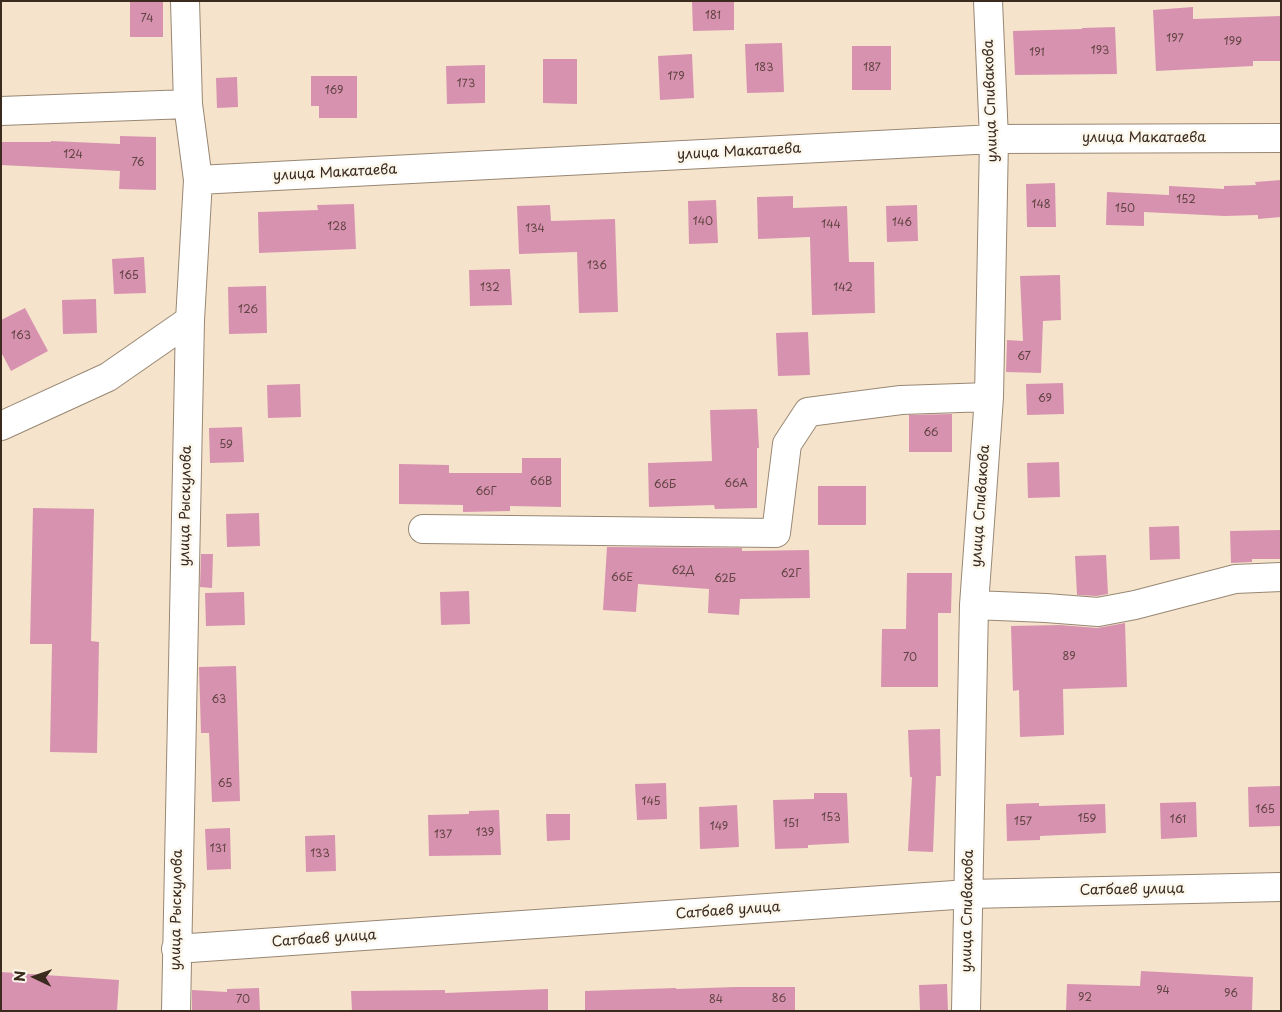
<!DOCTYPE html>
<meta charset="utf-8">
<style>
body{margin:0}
#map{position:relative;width:1282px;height:1012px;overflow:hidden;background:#f5e4cb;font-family:"Playpen Sans",sans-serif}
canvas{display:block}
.frame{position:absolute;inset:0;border:2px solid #3b2a1e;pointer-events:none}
.north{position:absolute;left:10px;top:952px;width:50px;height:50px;-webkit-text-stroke:4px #fbf7ec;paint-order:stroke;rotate:273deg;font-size:14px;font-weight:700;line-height:20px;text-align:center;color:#3b2a1e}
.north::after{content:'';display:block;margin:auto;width:18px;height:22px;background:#3b2a1e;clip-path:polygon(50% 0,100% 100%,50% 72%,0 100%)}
</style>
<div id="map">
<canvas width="1282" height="1012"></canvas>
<div class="frame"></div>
<div class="north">N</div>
</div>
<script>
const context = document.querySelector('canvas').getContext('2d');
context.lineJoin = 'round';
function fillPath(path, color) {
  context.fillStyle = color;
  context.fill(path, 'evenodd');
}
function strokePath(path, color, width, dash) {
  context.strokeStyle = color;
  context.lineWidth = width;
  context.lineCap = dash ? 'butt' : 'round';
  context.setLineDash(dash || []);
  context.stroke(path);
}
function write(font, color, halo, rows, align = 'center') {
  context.font = font + ' "Playpen Sans",sans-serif';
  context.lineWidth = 5;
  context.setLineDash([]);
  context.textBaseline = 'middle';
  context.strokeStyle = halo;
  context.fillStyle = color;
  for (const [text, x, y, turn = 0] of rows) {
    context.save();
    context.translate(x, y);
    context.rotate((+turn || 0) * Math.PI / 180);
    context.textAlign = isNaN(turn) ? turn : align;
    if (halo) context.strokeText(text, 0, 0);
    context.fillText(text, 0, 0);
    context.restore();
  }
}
fillPath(new Path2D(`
 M 692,1 L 734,1 L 734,30 L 693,31 Z
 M 130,2 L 163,2 L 163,37 L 130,37 Z
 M 1193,7 L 1193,19 L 1281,16 L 1281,61 L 1253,61 L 1253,66 L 1156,71 L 1153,10 Z
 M 1115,27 L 1117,74 L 1015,75 L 1013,31 L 1082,29 L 1082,28 Z
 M 782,43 L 784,92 L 747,93 L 745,44 Z
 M 852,46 L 891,46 L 891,90 L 852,90 Z
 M 692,54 L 694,98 L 660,100 L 658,56 Z
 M 543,59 L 577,59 L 577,104 L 543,103 Z
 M 485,65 L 485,103 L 447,104 L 446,66 Z
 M 311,76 L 357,76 L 357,118 L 319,118 L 319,106 L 311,106 Z
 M 237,77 L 238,107 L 217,108 L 216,78 Z
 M 120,136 L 156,137 L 156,190 L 119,189 L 120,171 L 1,165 L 1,142 L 51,142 L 51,141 L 120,144 Z
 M 1281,180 L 1281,217 L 1258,219 L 1258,215 L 1225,216 L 1144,212 L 1144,226 L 1106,225 L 1107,192 L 1169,195 L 1169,186 L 1224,189 L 1224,186 L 1256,185 L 1255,182 Z
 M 1055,183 L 1056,227 L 1027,227 L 1026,184 Z
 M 793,196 L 793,208 L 847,206 L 849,262 L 874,262 L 875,313 L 812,315 L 810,237 L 758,239 L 757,197 Z
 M 716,200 L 718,243 L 689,244 L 688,201 Z
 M 354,204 L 356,249 L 259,253 L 258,212 L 318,210 L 317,205 Z
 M 550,205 L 551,221 L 615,219 L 618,312 L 579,313 L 577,252 L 519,254 L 517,206 Z
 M 917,205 L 918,241 L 887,242 L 886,206 Z
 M 144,257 L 146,293 L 114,294 L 112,259 Z
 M 510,269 L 512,305 L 470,306 L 469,270 Z
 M 1060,275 L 1061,320 L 1043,321 L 1041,373 L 1006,372 L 1007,340 L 1023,341 L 1020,276 Z
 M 266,286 L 267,333 L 229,334 L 228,287 Z
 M 96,299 L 97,333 L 63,334 L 62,300 Z
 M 25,308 L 48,351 L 11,371 L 1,352 L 1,320 Z
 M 808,332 L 810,375 L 778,376 L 776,333 Z
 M 1063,383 L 1064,414 L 1027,415 L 1026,384 Z
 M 300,384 L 301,417 L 268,418 L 267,385 Z
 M 757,409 L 759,448 L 757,448 L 757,508 L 715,509 L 714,505 L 649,507 L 648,463 L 712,461 L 710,410 Z
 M 952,414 L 952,452 L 909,452 L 909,415 Z
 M 242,427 L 244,462 L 210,463 L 209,428 Z
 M 522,458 L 561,458 L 561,507 L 510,506 L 510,511 L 463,512 L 463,505 L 399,504 L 399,464 L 449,465 L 449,473 L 522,473 Z
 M 1059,462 L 1060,497 L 1028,498 L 1027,463 Z
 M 818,486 L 866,486 L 866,525 L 818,525 Z
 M 33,508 L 94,509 L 91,641 L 99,642 L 97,753 L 50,752 L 52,644 L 30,644 Z
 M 259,513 L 260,546 L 227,547 L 226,514 Z
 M 1179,526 L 1180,559 L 1150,560 L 1149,527 Z
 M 1281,530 L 1281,559 L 1252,559 L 1252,562 L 1231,563 L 1230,531 Z
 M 607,547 L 742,548 L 742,551 L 809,550 L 810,598 L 740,599 L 739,615 L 708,613 L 709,589 L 638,584 L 636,612 L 603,610 Z
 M 201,554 L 213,554 L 212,588 L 200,587 Z
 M 1106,555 L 1108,594 L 1097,596 L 1077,595 L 1075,556 Z
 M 907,573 L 952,573 L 951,613 L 938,613 L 938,687 L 881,687 L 882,629 L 906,629 Z
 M 469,591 L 470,624 L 441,625 L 440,592 Z
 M 244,592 L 245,625 L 206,626 L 205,593 Z
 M 1125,623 L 1127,687 L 1063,689 L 1064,735 L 1020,737 L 1019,690 L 1013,691 L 1011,626 L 1060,625 L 1097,628 Z
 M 236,666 L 240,801 L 212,802 L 209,733 L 201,733 L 199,667 Z
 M 940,729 L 941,776 L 936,776 L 933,852 L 908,851 L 912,777 L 910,777 L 908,730 Z
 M 666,783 L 667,819 L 637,820 L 635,784 Z
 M 1281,786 L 1281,826 L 1249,827 L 1248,787 Z
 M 814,793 L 847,793 L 849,843 L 808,845 L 808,848 L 775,849 L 773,800 L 814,799 Z
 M 1196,802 L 1197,837 L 1161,839 L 1160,803 Z
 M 1039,803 L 1039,806 L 1105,804 L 1106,833 L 1040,836 L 1040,840 L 1007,841 L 1006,804 Z
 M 737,805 L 739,847 L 700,849 L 699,807 Z
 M 499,810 L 501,855 L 429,856 L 428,815 L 469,814 L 469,811 Z
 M 546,814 L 570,814 L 570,840 L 547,841 Z
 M 230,828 L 231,869 L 207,870 L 205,829 Z
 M 335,835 L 336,871 L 306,872 L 305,836 Z
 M 1141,971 L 1253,977 L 1252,1011 L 1066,1011 L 1067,984 L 1140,986 Z
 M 1,972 L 119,980 L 117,1011 L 1,1011 Z
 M 947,984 L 948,1011 L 920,1011 L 919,985 Z
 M 735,987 L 795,987 L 795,1011 L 585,1011 L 585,991 L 676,988 L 676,989 Z
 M 259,988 L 260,1011 L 192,1011 L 192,990 L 227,992 L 227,989 Z
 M 548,989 L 548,1011 L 352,1011 L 351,991 L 445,990 L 445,993 Z`), '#d792b0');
const minor = new Path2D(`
 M 1,111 L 188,104
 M 198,180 L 994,139 L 1281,138
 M 1,426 L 108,377 L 190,320
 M 423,529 L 776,533 L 787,444 L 808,412 L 901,400 L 989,397
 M 974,605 L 1046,608 L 1098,612 L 1135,605 L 1235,579 L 1281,577
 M 176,949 L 969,894 L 1281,887
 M 176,1011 L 190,320 L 198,180 L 188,104 L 185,1
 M 966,1011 L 974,605 L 989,397 L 994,139 L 988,1`);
strokePath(minor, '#988774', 30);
strokePath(minor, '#fff', 28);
write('11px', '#624442', null, [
 ["181",713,16],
 ["74",147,19],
 ["197",1175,39],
 ["199",1233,42],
 ["193",1100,51],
 ["191",1037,53],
 ["183",764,68],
 ["187",872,68],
 ["179",676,77],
 ["173",466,84],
 ["169",334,91],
 ["124",73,155],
 ["76",138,163],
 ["152",1186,200],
 ["148",1041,205],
 ["150",1125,209],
 ["140",703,222],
 ["146",902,223],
 ["144",831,225],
 ["128",337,227],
 ["134",535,229],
 ["136",597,266],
 ["165",129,276],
 ["132",490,288],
 ["142",843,288],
 ["126",248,310],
 ["163",21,336],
 ["67",1024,357],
 ["69",1045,399],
 ["66",931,433],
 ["59",226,445],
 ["66В",541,482],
 ["66А",736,484],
 ["66Б",665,485],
 ["66Г",486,492],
 ["62Д",683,571],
 ["62Г",791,574],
 ["66Е",622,578],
 ["62Б",725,579],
 ["89",1069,657],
 ["70",910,658],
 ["63",219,700],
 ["65",225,784],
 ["145",651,802],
 ["165",1265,810],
 ["153",831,818],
 ["159",1087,819],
 ["161",1178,820],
 ["157",1023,822],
 ["151",791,824],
 ["149",719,827],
 ["139",485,833],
 ["137",443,835],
 ["131",218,849],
 ["133",320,854],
 ["94",1163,991],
 ["96",1231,994],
 ["92",1085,998],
 ["86",779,999],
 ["70",243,1000],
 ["84",716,1000]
]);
write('14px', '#3b2a1e', '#fbf7ec', [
 ["улица Спивакова",991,101,-92],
 ["улица Макатаева",1144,138],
 ["улица Макатаева",739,152,-3],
 ["улица Макатаева",335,173,-3],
 ["улица Рыскулова",186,506,-89],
 ["улица Спивакова",981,506,-86],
 ["Сатбаев улица",1132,890,-1],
 ["улица Рыскулова",177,910,-89],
 ["Сатбаев улица",728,911,-4],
 ["улица Спивакова",968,911,-89],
 ["Сатбаев улица",324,939,-4]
]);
</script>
